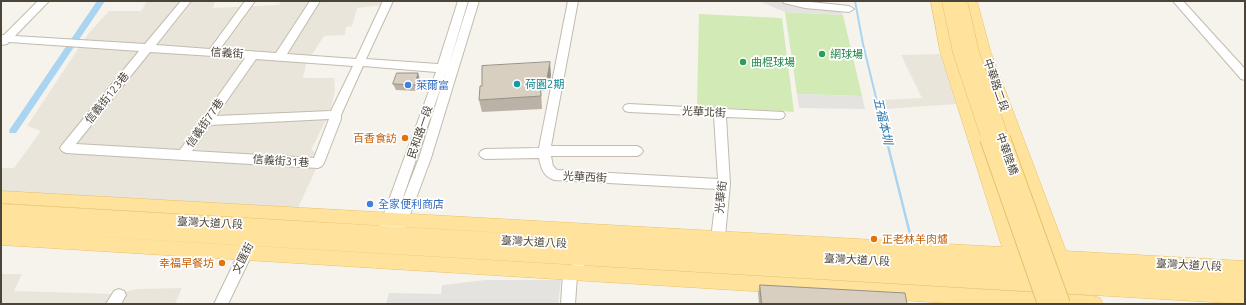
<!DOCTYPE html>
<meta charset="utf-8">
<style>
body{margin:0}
#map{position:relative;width:1246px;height:305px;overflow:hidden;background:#f6f3ec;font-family:Ubuntu,sans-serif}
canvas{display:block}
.frame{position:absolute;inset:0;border:2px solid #4b4439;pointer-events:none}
</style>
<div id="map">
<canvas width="1246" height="305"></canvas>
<div class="frame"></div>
</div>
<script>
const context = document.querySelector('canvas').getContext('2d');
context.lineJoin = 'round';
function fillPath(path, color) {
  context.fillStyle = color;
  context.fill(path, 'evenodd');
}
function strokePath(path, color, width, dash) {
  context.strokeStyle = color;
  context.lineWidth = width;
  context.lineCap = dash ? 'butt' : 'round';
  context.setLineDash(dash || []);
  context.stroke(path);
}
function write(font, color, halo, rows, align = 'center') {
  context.font = font + ' Ubuntu,"Noto Sans TC",sans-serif';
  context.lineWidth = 3.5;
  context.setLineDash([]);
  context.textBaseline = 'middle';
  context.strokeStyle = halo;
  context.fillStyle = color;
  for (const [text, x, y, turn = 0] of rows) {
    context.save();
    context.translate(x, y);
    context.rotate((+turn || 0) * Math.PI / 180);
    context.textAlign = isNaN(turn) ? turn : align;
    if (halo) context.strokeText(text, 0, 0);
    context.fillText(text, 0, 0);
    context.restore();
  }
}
fillPath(new Path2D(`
 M 147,1 L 215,1 L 213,8 L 279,5 L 281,1 L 324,1 L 324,2 L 384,1 L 383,5 L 357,8 L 352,26 L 346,27 L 345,35 L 324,36 L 306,64 L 303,78 L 334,78 L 335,90 L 330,112 L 311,150 L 322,156 L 297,210 L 1,193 L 1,168 L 14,168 L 41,131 L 27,126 L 88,34 L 109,11 L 141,11 Z
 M 941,54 L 956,104 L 885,109 L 883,100 L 922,98 L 901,55 Z
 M 1,274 L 22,274 L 14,291 L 113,294 L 138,289 L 182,288 L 175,304 L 1,304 Z`), '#eae5da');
fillPath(new Path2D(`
 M 785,12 L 843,15 L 862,96 L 797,94 Z
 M 699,14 L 782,18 L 794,112 L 697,106 Z`), '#d2eab5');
fillPath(new Path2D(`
 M 762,1 L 777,1 L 794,6 L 841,10 L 843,15 L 785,12 L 761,2 Z
 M 797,94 L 862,96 L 865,109 L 799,108 Z
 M 486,280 L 561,280 L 558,304 L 386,304 L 389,293 L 441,294 L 442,285 Z`), '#e5e3e0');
strokePath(new Path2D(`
 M 855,1 L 863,44 L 886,139`), '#a9d4f2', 2);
strokePath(new Path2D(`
 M 886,138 L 912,242`), '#a9d4f2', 2.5);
fillPath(new Path2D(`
 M 97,1 L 105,1 L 16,133 L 10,133 L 9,131 L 10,129 Z`), '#a9d4f2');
const minor = new Path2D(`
 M 38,1 L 49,1 L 15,36 L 145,44 L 181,1 L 191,1 L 156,45 L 210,49 L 245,1 L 255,1 L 220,49 L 276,53 L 310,1 L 320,1 L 287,54 L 356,59 L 383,1 L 393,1 L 366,59 L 438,64 L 458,1 L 468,1 L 449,65 L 469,1 L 479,1 L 431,158 L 405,228 L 403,232 L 398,233 L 393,232 L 392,229 L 391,231 L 386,232 L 381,231 L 379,227 L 436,72 L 363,66 L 341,115 L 341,119 L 324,163 L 322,166 L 318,168 L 66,153 L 62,151 L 60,148 L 62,145 L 139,51 L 9,42 L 7,44 L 1,45 L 1,35 L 4,35 ZM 150,52 L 245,58 L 180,150 L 76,144 ZM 256,59 L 353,66 L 331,111 L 216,116 ZM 446,72 L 419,158 L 398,212 ZM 329,119 L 314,158 L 192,151 L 210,125 Z
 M 568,1 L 578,1 L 551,146 L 637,146 L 641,148 L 643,151 L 641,154 L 637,156 L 551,156 L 553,166 L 557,170 L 718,179 L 714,116 L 629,112 L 625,111 L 623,108 L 625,105 L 629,104 L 783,112 L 785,115 L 783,118 L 779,119 L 726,117 L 730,184 L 724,247 L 722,251 L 717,253 L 712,251 L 710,247 L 717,189 L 554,180 C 543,176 541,168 539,158 L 485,159 L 481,157 L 479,154 L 481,151 L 485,149 L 539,148 Z
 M 782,1 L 801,1 L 849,6 L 854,9 L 849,12 L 805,8 L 784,3 Z
 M 1173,1 L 1183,1 L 1245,69 L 1245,80 L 1241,79 Z
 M 249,240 L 254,242 L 256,246 L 228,304 L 214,304 L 244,242 Z
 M 578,261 L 583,263 L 585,267 L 583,271 L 577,276 L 575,304 L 561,304 L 563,273 L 565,269 Z
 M 119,289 L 124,291 L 126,295 L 121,304 L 106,304 L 114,291 Z`);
const major = new Path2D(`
 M 931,1 L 943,1 L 954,51 L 1019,248 L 1049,250 L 977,53 L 965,1 L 977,1 L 991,53 L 1066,251 L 1245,261 L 1245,304 L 1,231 L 1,204 L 593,238 L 1,203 L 1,191 L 1002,247 L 940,51 Z
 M 1,231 L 1094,296 L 1100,298 L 1103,304 L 963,304 L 1,245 Z`);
strokePath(minor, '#c2bbae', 2);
strokePath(major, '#e6c16a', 1);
fillPath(minor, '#fff');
fillPath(major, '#ffe39c');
const majorBridgeFar1 = new Path2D(`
 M 949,1 L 960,52 L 989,139
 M 960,1 L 972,53 L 1002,139`);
const majorBridge = new Path2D(`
 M 988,138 L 1046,304
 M 1002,138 L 1062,304`);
strokePath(majorBridgeFar1, '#e6c16a', 15, []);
strokePath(majorBridge, '#e6c16a', 18, []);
strokePath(majorBridgeFar1, '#ffe39c', 14);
strokePath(majorBridge, '#ffe39c', 16);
fillPath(new Path2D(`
 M 551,75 L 548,90 L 541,91 L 542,109 L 482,112 L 479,100 Z
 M 420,80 L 417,91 L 396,90 L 393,84 Z
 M 760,285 L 907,304 L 759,304 L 758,293 Z`), '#bab2a6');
fillPath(new Path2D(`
 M 550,62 L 551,75 L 548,90 L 547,78 Z
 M 418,73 L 420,80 L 417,91 L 415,85 Z`), '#979187');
const building = new Path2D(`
 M 550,62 L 547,78 L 540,78 L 541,96 L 479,100 L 480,86 L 482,86 L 482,66 Z
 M 397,73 L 418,73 L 415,85 L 393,84 Z
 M 760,285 L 905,293 L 907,304 L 762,304 Z`);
fillPath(building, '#d8cfc1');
strokePath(building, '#979187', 1);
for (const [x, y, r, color] of [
 [822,54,4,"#2e9e5b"],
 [743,62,4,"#2e9e5b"],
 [517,84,4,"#0f9aa8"],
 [408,85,4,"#3f7fe0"],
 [405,138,4,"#e8710a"],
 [370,204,4,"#3f7fe0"],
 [874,239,4,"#e8710a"],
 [222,263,4,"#e8710a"]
]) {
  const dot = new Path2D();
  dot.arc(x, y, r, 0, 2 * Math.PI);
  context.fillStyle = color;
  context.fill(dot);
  strokePath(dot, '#fff', 1.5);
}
write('11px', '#4b4439', '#fff', [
 ["信義街",227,53,4],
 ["中華路二段",996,85,71],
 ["信義街123巷",107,98,-51],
 ["光華北街",704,112,3],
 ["信義街77巷",205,123,-55],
 ["民和路一段",420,132,-71],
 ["中華陸橋",1007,154,70],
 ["信義街31巷",281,161,4],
 ["光華西街",585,177,3],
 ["光華街",721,197,-84],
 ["臺灣大道八段",210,223,3],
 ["臺灣大道八段",534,242,3],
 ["文匯街",243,258,-64],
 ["臺灣大道八段",857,260,3],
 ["臺灣大道八段",1189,265,3]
]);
write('11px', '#27864d', '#fff', [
 ["網球場",830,54],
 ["曲棍球場",751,62]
], 'left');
write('11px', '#0d838f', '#fff', [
 ["荷園2期",525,84]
], 'left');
write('11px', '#366cbe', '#fff', [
 ["萊爾富",416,85],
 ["全家便利商店",378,204]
], 'left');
write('11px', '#c56008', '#fff', [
 ["百香食訪",397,138],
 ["正老林羊肉爐",882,239,"left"],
 ["幸福早餐坊",214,263]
], 'right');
write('italic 12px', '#2e7ab2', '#fff', [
 ["五福本圳",883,121,77]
]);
</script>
